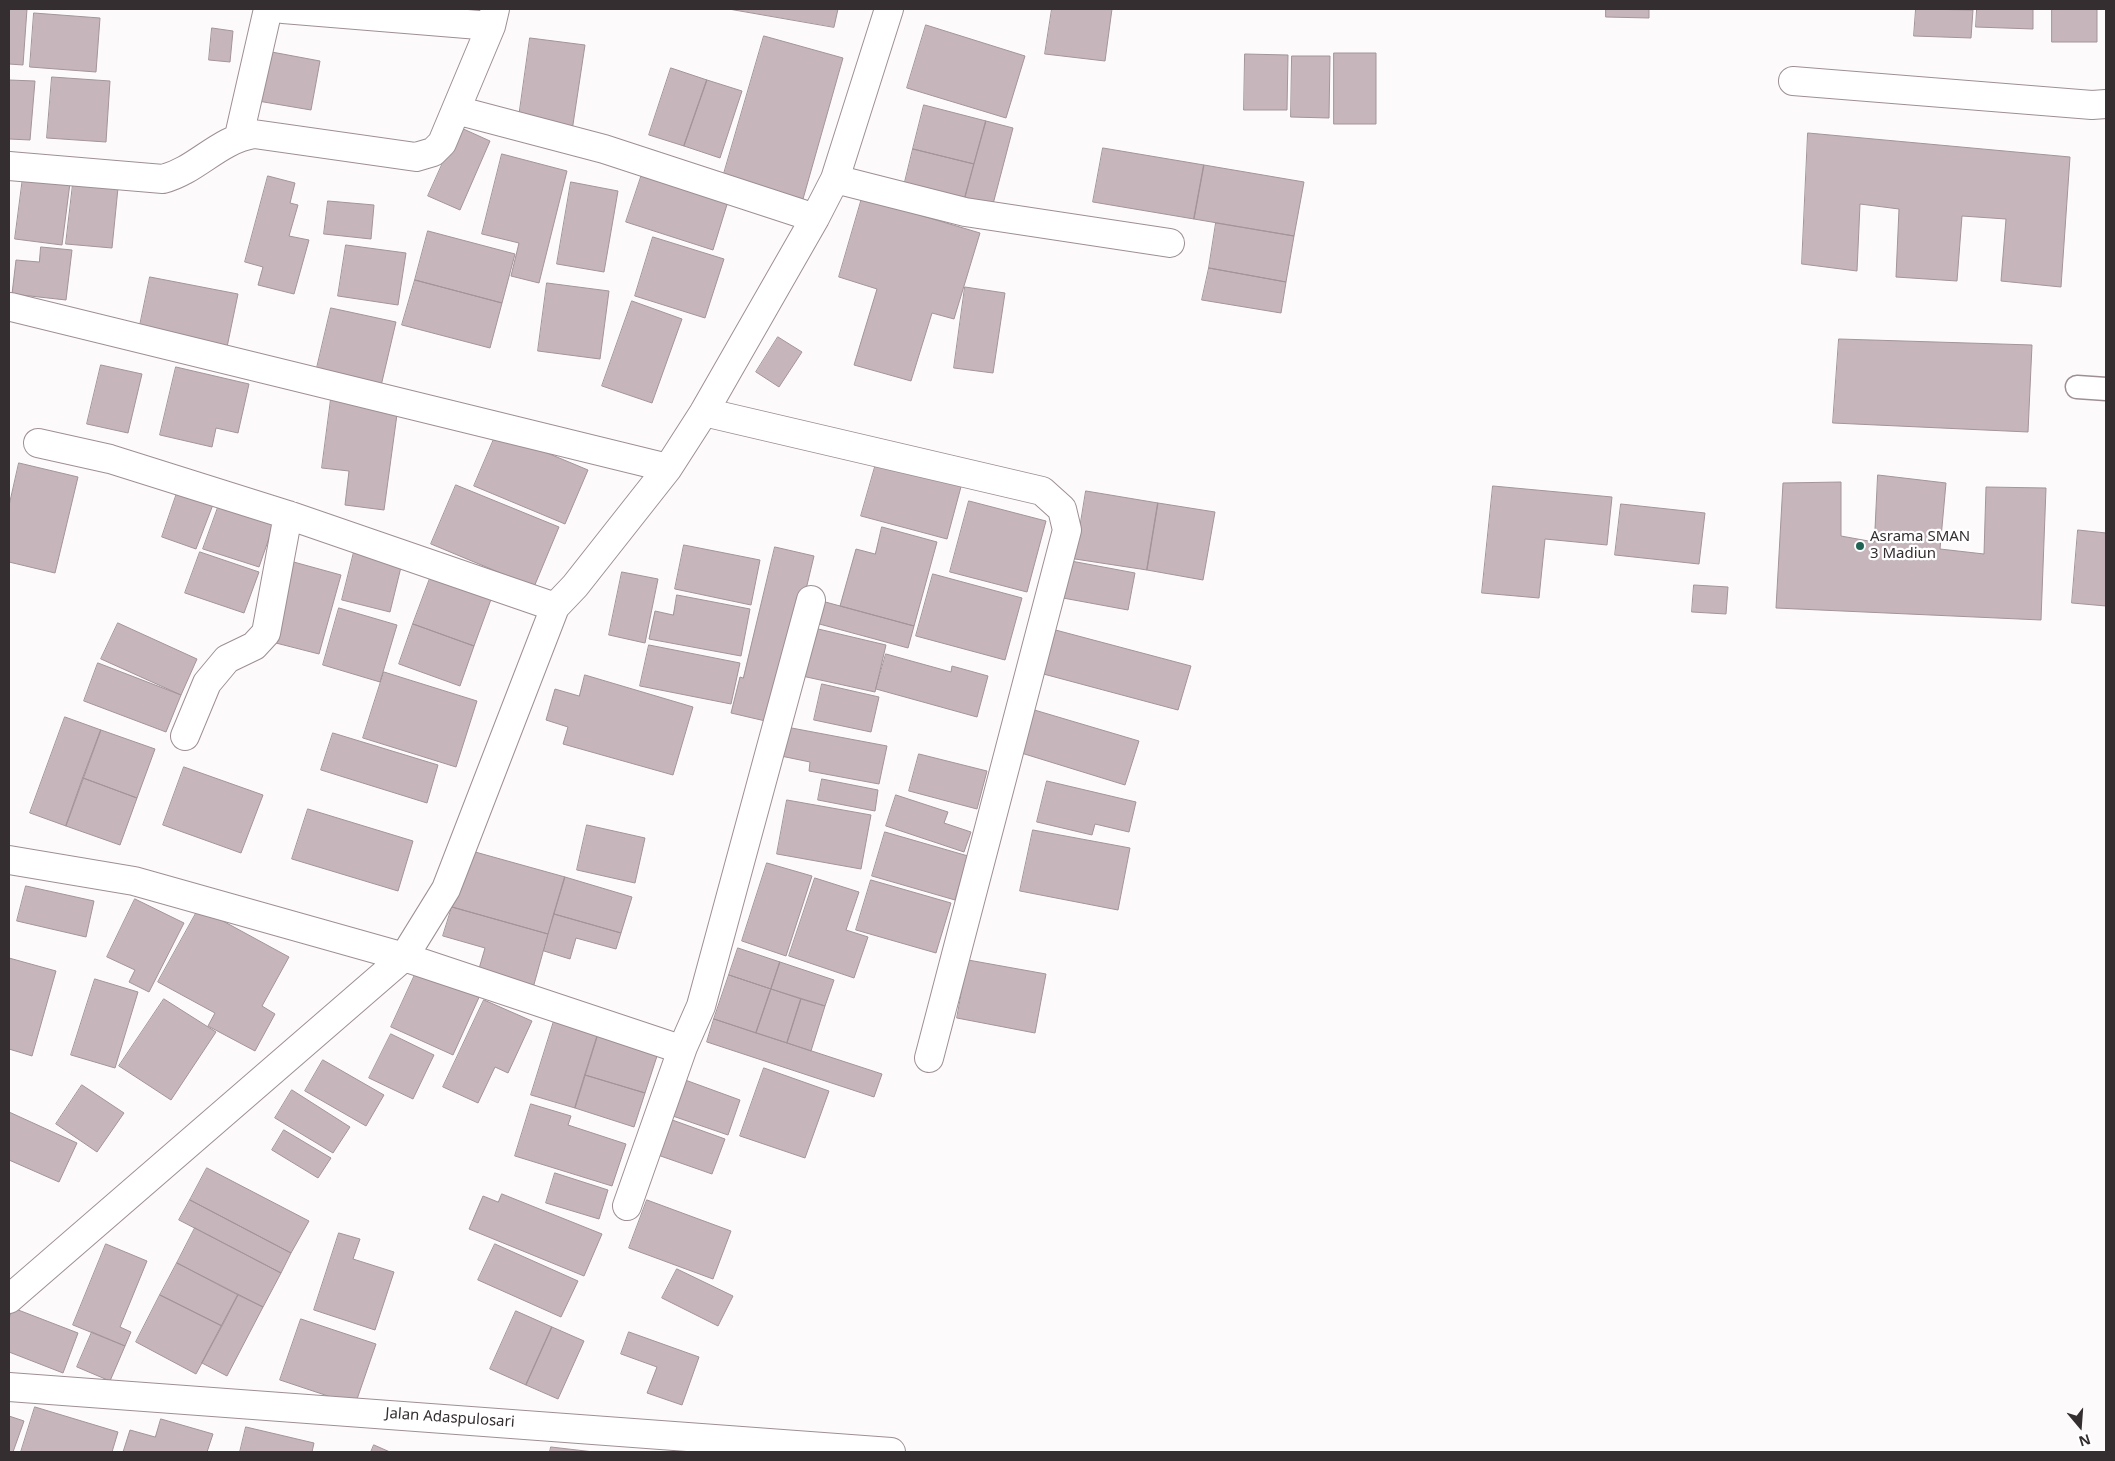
<!DOCTYPE html>
<style>
body{margin:0}
#map{position:relative;width:2115px;height:1461px;overflow:hidden;background:#fdfafb;font-family:"Noto Sans",sans-serif}
canvas{display:block}
.frame{position:absolute;inset:0;border:10px solid #342e30;pointer-events:none}
.north{position:absolute;left:2055px;top:1401px;width:50px;height:50px;-webkit-text-stroke:4px #fff;paint-order:stroke;rotate:162deg;font-size:14px;font-weight:700;line-height:20px;text-align:center;color:#342e30}
.north::after{content:'';display:block;margin:auto;width:18px;height:22px;background:#342e30;clip-path:polygon(50% 0,100% 100%,50% 72%,0 100%)}
</style>
<div id="map">
<canvas width="2115" height="1461"></canvas>
<div class="frame"></div>
<div class="north">N</div>
</div>
<script>
const context = document.querySelector('canvas').getContext('2d');
context.lineJoin = 'round';
function fillPath(path, color) {
  context.fillStyle = color;
  context.fill(path, 'evenodd');
}
function strokePath(path, color, width, dash) {
  context.strokeStyle = color;
  context.lineWidth = width;
  context.lineCap = dash ? 'butt' : 'round';
  context.setLineDash(dash || []);
  context.stroke(path);
}
function write(font, color, halo, rows, align = 'center') {
  context.font = font + ' "Noto Sans",sans-serif';
  context.lineWidth = 4.5;
  context.setLineDash([]);
  context.textBaseline = 'middle';
  context.strokeStyle = halo;
  context.fillStyle = color;
  for (const [text, x, y, turn = 0] of rows) {
    context.save();
    context.translate(x, y);
    context.rotate((+turn || 0) * Math.PI / 180);
    context.textAlign = isNaN(turn) ? turn : align;
    if (halo) context.strokeText(text, 0, 0);
    context.fillText(text, 0, 0);
    context.restore();
  }
}
const building = new Path2D(`
 M 9,9 L 27,9 L 23,65 L 9,64 Z
 M 729,9 L 838,9 L 834,27 Z
 M 1052,9 L 1112,9 L 1105,61 L 1045,54 Z
 M 1606,9 L 1649,9 L 1649,18 L 1606,17 Z
 M 1916,9 L 1973,10 L 1971,38 L 1914,36 Z
 M 1977,9 L 2033,9 L 2033,29 L 1976,27 Z
 M 2052,9 L 2097,9 L 2097,42 L 2052,42 Z
 M 34,13 L 100,18 L 96,72 L 30,67 Z
 M 926,25 L 1025,56 L 1006,118 L 907,88 Z
 M 212,28 L 233,31 L 230,62 L 209,60 Z
 M 764,36 L 843,58 L 803,199 L 723,177 Z
 M 530,38 L 585,45 L 572,131 L 518,124 Z
 M 261,50 L 320,61 L 311,110 L 252,100 Z
 M 1334,53 L 1376,53 L 1376,124 L 1334,124 Z
 M 1245,54 L 1288,55 L 1287,110 L 1244,110 Z
 M 1292,56 L 1330,56 L 1329,118 L 1291,117 Z
 M 671,68 L 707,80 L 684,146 L 649,135 Z
 M 52,77 L 110,81 L 106,142 L 47,138 Z
 M 9,80 L 35,81 L 30,140 L 9,139 Z
 M 707,80 L 742,91 L 720,158 L 684,146 Z
 M 924,105 L 986,121 L 974,164 L 913,149 Z
 M 986,121 L 1013,128 L 992,208 L 964,201 Z
 M 459,127 L 490,141 L 460,210 L 428,196 Z
 M 1808,133 L 2070,157 L 2061,287 L 2001,281 L 2006,219 L 1962,216 L 1957,281 L 1896,277 L 1899,209 L 1860,204 L 1857,271 L 1802,264 Z
 M 1103,148 L 1204,165 L 1194,219 L 1093,202 Z
 M 913,149 L 974,164 L 964,201 L 904,186 Z
 M 502,154 L 567,171 L 539,283 L 511,276 L 519,243 L 482,234 Z
 M 1204,165 L 1304,182 L 1294,236 L 1194,219 Z
 M 643,171 L 729,198 L 713,250 L 626,222 Z
 M 268,176 L 295,183 L 290,203 L 298,205 L 289,236 L 309,240 L 294,294 L 258,285 L 263,267 L 245,262 Z
 M 23,177 L 70,183 L 62,245 L 15,239 Z
 M 571,182 L 618,191 L 604,272 L 557,264 Z
 M 73,184 L 118,188 L 112,248 L 66,244 Z
 M 862,198 L 980,233 L 954,319 L 932,313 L 911,381 L 854,365 L 877,289 L 839,277 Z
 M 328,201 L 374,205 L 371,239 L 324,234 Z
 M 1216,223 L 1294,236 L 1286,282 L 1209,268 Z
 M 428,231 L 515,254 L 502,303 L 415,280 Z
 M 653,237 L 724,259 L 705,318 L 635,296 Z
 M 346,245 L 406,253 L 398,305 L 338,296 Z
 M 41,247 L 72,250 L 66,300 L 12,294 L 16,260 L 39,262 Z
 M 1209,268 L 1286,282 L 1281,313 L 1202,300 Z
 M 150,277 L 238,294 L 226,352 L 138,335 Z
 M 415,280 L 502,303 L 490,348 L 402,325 Z
 M 547,283 L 609,291 L 600,359 L 538,351 Z
 M 965,287 L 1005,293 L 993,373 L 954,368 Z
 M 632,301 L 682,319 L 652,403 L 602,386 Z
 M 331,308 L 396,322 L 381,386 L 316,372 Z
 M 778,337 L 802,352 L 779,387 L 756,372 Z
 M 1839,339 L 2032,345 L 2028,432 L 1833,423 Z
 M 101,365 L 142,374 L 128,433 L 87,424 Z
 M 176,367 L 249,384 L 238,433 L 216,428 L 212,447 L 160,435 Z
 M 331,399 L 398,407 L 384,510 L 345,505 L 349,471 L 322,468 Z
 M 497,432 L 588,470 L 565,524 L 474,486 Z
 M 877,460 L 962,483 L 947,539 L 861,516 Z
 M 19,463 L 78,477 L 55,573 L 9,562 L 9,506 Z
 M 1878,475 L 1946,483 L 1940,549 L 1984,554 L 1986,487 L 2046,488 L 2041,620 L 1776,608 L 1783,483 L 1841,482 L 1841,536 L 1874,542 Z
 M 456,485 L 559,527 L 534,587 L 431,544 Z
 M 1493,486 L 1612,497 L 1607,545 L 1545,539 L 1539,598 L 1482,593 Z
 M 178,490 L 214,502 L 196,549 L 162,537 Z
 M 1086,491 L 1158,503 L 1147,570 L 1075,559 Z
 M 969,501 L 1046,521 L 1027,592 L 950,572 Z
 M 220,502 L 275,521 L 259,567 L 203,549 Z
 M 1158,503 L 1215,512 L 1203,580 L 1147,570 Z
 M 1621,504 L 1705,513 L 1699,564 L 1615,555 Z
 M 882,527 L 937,542 L 914,626 L 840,606 L 856,549 L 875,554 Z
 M 2078,530 L 2106,533 L 2106,606 L 2072,603 Z
 M 684,545 L 760,560 L 751,605 L 675,589 Z
 M 775,547 L 814,556 L 774,723 L 731,713 L 740,677 L 743,678 Z
 M 355,548 L 403,559 L 390,612 L 342,600 Z
 M 200,552 L 259,572 L 244,613 L 185,593 Z
 M 290,561 L 341,575 L 319,654 L 268,641 Z
 M 1071,561 L 1135,573 L 1128,610 L 1063,598 Z
 M 622,572 L 658,579 L 645,643 L 609,635 Z
 M 432,573 L 493,594 L 474,646 L 413,624 Z
 M 933,574 L 1022,598 L 1005,660 L 916,636 Z
 M 1694,585 L 1728,587 L 1726,614 L 1692,612 Z
 M 677,595 L 750,609 L 741,656 L 649,639 L 655,611 L 673,615 Z
 M 818,600 L 914,626 L 908,648 L 812,622 Z
 M 339,608 L 397,625 L 380,682 L 323,665 Z
 M 118,623 L 197,659 L 181,695 L 101,659 Z
 M 413,624 L 474,646 L 460,686 L 399,664 Z
 M 814,628 L 886,645 L 875,692 L 802,676 Z
 M 1048,628 L 1191,666 L 1178,710 L 1036,672 Z
 M 649,645 L 740,663 L 731,704 L 640,686 Z
 M 886,654 L 951,672 L 952,666 L 988,676 L 977,717 L 876,689 Z
 M 98,663 L 181,695 L 166,732 L 84,701 Z
 M 384,672 L 477,701 L 456,767 L 363,738 Z
 M 585,675 L 693,707 L 673,775 L 563,744 L 568,727 L 546,720 L 555,689 L 579,696 Z
 M 822,684 L 879,697 L 871,732 L 814,720 Z
 M 1031,709 L 1139,741 L 1125,785 L 1018,752 Z
 M 65,717 L 101,730 L 66,826 L 30,813 Z
 M 781,726 L 887,746 L 879,784 L 809,771 L 810,762 L 776,755 Z
 M 101,730 L 155,749 L 137,798 L 83,778 Z
 M 333,733 L 438,765 L 427,803 L 321,770 Z
 M 919,754 L 987,771 L 977,809 L 909,791 Z
 M 184,767 L 263,795 L 241,853 L 163,825 Z
 M 83,778 L 137,798 L 120,845 L 66,826 Z
 M 822,779 L 878,790 L 875,811 L 818,800 Z
 M 1047,781 L 1136,802 L 1129,832 L 1095,824 L 1092,835 L 1037,822 Z
 M 896,795 L 948,812 L 944,823 L 971,832 L 964,852 L 886,826 Z
 M 787,800 L 871,815 L 861,869 L 777,854 Z
 M 308,809 L 413,841 L 398,891 L 292,859 Z
 M 587,825 L 645,838 L 635,883 L 577,870 Z
 M 1033,830 L 1130,848 L 1118,910 L 1020,891 Z
 M 885,832 L 968,856 L 955,900 L 872,876 Z
 M 468,850 L 565,877 L 548,934 L 452,907 Z
 M 767,863 L 812,876 L 786,956 L 742,941 Z
 M 565,877 L 632,897 L 621,933 L 554,914 Z
 M 815,878 L 859,892 L 846,930 L 868,937 L 854,978 L 789,956 Z
 M 871,880 L 951,903 L 936,953 L 856,930 Z
 M 26,886 L 94,901 L 86,937 L 17,921 Z
 M 135,899 L 184,923 L 149,992 L 129,982 L 135,970 L 107,957 Z
 M 452,907 L 548,934 L 533,988 L 478,972 L 485,948 L 443,936 Z
 M 199,908 L 289,957 L 262,1006 L 275,1014 L 255,1051 L 208,1026 L 215,1013 L 158,982 Z
 M 554,914 L 621,933 L 616,949 L 576,938 L 570,959 L 544,951 Z
 M 738,948 L 780,962 L 771,989 L 729,975 Z
 M 9,958 L 56,971 L 32,1056 L 9,1049 Z
 M 968,960 L 1046,974 L 1035,1033 L 957,1018 Z
 M 780,962 L 834,980 L 825,1006 L 771,989 Z
 M 419,966 L 481,993 L 453,1055 L 391,1027 Z
 M 729,975 L 771,989 L 756,1033 L 714,1019 Z
 M 95,979 L 138,992 L 115,1068 L 71,1055 Z
 M 771,989 L 801,999 L 787,1043 L 756,1033 Z
 M 164,999 L 216,1032 L 171,1100 L 119,1066 Z
 M 801,999 L 825,1006 L 811,1051 L 787,1043 Z
 M 484,1000 L 532,1021 L 508,1073 L 495,1067 L 478,1103 L 443,1087 Z
 M 714,1019 L 882,1074 L 874,1097 L 707,1042 Z
 M 554,1021 L 598,1034 L 575,1108 L 531,1095 Z
 M 391,1034 L 434,1055 L 413,1099 L 369,1078 Z
 M 598,1034 L 658,1053 L 645,1093 L 585,1075 Z
 M 323,1060 L 384,1095 L 366,1126 L 305,1091 Z
 M 764,1068 L 829,1091 L 805,1158 L 740,1136 Z
 M 585,1075 L 645,1093 L 634,1127 L 575,1108 Z
 M 677,1077 L 740,1100 L 728,1135 L 664,1113 Z
 M 82,1085 L 124,1113 L 97,1152 L 56,1124 Z
 M 292,1090 L 350,1127 L 333,1153 L 275,1118 Z
 M 531,1104 L 571,1116 L 568,1125 L 626,1144 L 612,1186 L 515,1156 Z
 M 9,1112 L 77,1143 L 59,1182 L 9,1160 Z
 M 664,1117 L 725,1139 L 712,1174 L 652,1153 Z
 M 284,1130 L 331,1158 L 318,1178 L 272,1150 Z
 M 207,1168 L 309,1221 L 291,1253 L 190,1200 Z
 M 555,1173 L 608,1190 L 599,1219 L 546,1203 Z
 M 502,1194 L 602,1234 L 584,1276 L 469,1229 L 483,1196 L 498,1202 Z
 M 190,1200 L 291,1253 L 281,1273 L 179,1220 Z
 M 647,1200 L 731,1231 L 713,1279 L 629,1248 Z
 M 195,1228 L 281,1273 L 263,1307 L 177,1263 Z
 M 339,1233 L 360,1239 L 353,1259 L 394,1272 L 375,1330 L 314,1310 Z
 M 106,1244 L 147,1261 L 120,1327 L 131,1332 L 125,1346 L 73,1325 Z
 M 495,1244 L 578,1281 L 561,1317 L 478,1280 Z
 M 177,1263 L 238,1295 L 222,1326 L 160,1295 Z
 M 677,1269 L 733,1296 L 718,1326 L 662,1298 Z
 M 160,1295 L 222,1326 L 196,1374 L 136,1342 Z
 M 238,1295 L 263,1307 L 227,1376 L 202,1363 Z
 M 13,1308 L 78,1333 L 63,1373 L 9,1352 L 9,1319 Z
 M 516,1311 L 552,1327 L 526,1385 L 490,1369 Z
 M 301,1319 L 376,1344 L 355,1405 L 280,1380 Z
 M 552,1327 L 584,1341 L 558,1399 L 526,1385 Z
 M 92,1332 L 125,1346 L 110,1381 L 77,1367 Z
 M 629,1332 L 699,1357 L 682,1405 L 647,1393 L 657,1367 L 621,1354 Z
 M 35,1407 L 118,1432 L 112,1452 L 21,1452 Z
 M 9,1416 L 24,1421 L 13,1452 L 9,1452 Z
 M 161,1419 L 213,1434 L 207,1452 L 123,1452 L 130,1430 L 155,1437 Z
 M 246,1427 L 314,1443 L 312,1452 L 240,1452 Z
 M 374,1445 L 390,1452 L 371,1452 Z
 M 551,1447 L 594,1452 L 550,1452 Z`);
fillPath(building, '#c6b6bc');
strokePath(building, '#a39499', 1);
const lane = new Path2D(`
 M 2077,387 L 2106,389`);
const street = new Path2D(`
 M 283,9 L 491,26
 M 1793,81 L 2092,105 L 2106,104
 M 456,110 L 604,149 L 815,218
 M 239,136 L 268,9
 M 9,166 L 163,179 C 197,170 218,140 254,134 L 416,157 L 433,152 L 442,143 L 491,26 L 495,9
 M 835,179 L 965,212 L 1170,243
 M 11,307 L 668,468
 M 704,412 L 1042,491 L 1062,509 L 1067,530 L 929,1058
 M 38,443 L 110,459 L 288,515 L 555,607
 M 185,736 L 207,683 L 227,659 L 254,646 L 266,633 L 288,515
 M 9,860 L 134,881 L 404,957 L 671,1046 L 683,1047 L 701,1006 L 811,600
 M 627,1206 L 683,1047
 M 9,1299 L 404,957 L 446,889 L 555,607 L 575,586 L 668,468 L 704,412 L 815,218 L 835,179 L 889,9
 M 9,1387 L 891,1452`);
strokePath(lane, '#9e8f94', 25);
strokePath(street, '#9e8f94', 30);
strokePath(lane, '#fff', 22);
strokePath(street, '#fff', 28);
for (const [x, y, r, color] of [
 [1860,546,5,"#216455"]
]) {
  const dot = new Path2D();
  dot.arc(x, y, r, 0, 2 * Math.PI);
  context.fillStyle = color;
  context.fill(dot);
  strokePath(dot, '#fff', 2);
}
write('15px', '#342e30', '#fff', [
 ["Asrama SMAN",1870,537],
 ["3 Madiun",1870,554]
], 'left');
write('15px', '#342e30', '#fff', [
 ["Jalan Adaspulosari",450,1418,4]
]);
</script>
